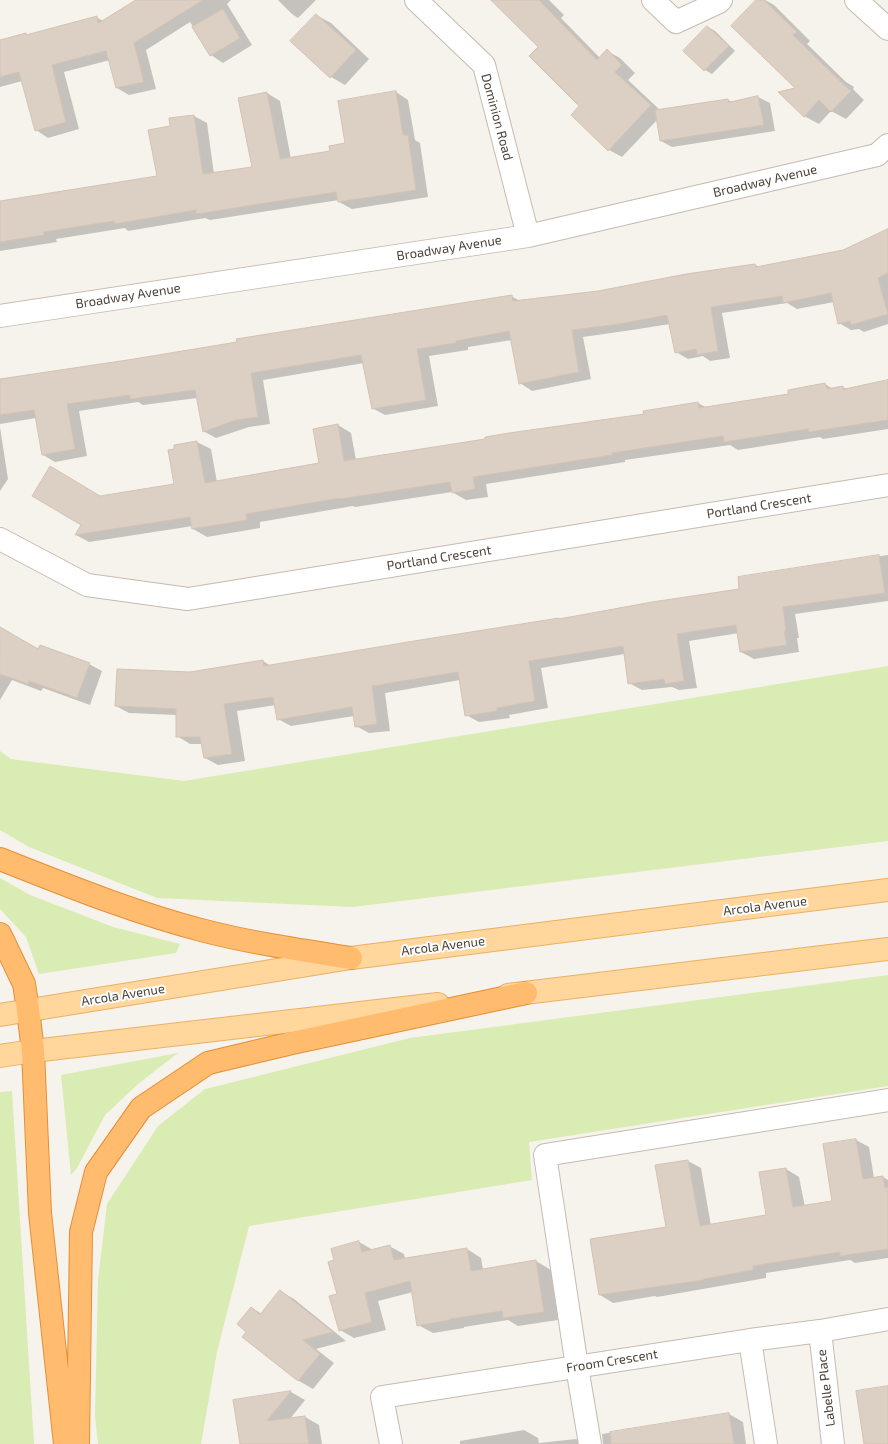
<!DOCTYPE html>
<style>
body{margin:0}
canvas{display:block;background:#f6f2ec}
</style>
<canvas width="888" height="1444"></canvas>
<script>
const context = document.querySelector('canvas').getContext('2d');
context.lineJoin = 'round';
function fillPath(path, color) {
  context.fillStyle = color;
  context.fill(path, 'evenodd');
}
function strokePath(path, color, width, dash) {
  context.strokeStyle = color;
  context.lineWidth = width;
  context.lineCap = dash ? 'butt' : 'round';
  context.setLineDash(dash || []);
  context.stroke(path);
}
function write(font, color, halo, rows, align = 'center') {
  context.font = font + ' "Exo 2",sans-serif';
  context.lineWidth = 4;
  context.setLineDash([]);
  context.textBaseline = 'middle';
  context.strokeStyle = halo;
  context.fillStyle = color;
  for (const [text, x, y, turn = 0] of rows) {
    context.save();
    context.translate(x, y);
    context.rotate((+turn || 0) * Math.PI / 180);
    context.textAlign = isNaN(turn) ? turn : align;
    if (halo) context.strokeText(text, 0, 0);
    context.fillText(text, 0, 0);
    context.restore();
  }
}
fillPath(new Path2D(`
 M 888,666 L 888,841 L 353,907 L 157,898 L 29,847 L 0,830 L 0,751 L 11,759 L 184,781 Z
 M 0,878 L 30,895 L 113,927 L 180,944 L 176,953 L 39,974 L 26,937 L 0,909 Z
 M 888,975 L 888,1086 L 529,1142 L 532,1180 L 249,1226 L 217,1352 L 201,1444 L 98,1444 L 95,1416 L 98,1280 L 107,1204 L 158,1126 L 205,1089 L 410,1038 Z
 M 178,1053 L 138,1084 L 105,1115 L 77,1168 L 71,1175 L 61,1075 Z
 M 12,1091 L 34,1444 L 0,1444 L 0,1092 Z`), '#d9ecb3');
fillPath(new Path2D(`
 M 138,0 L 231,0 L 227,4 L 252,45 L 223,63 L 211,55 L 190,22 L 146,50 L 156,89 L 129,95 L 117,88 L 110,60 L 64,72 L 79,129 L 48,138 L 36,130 L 22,81 L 0,87 L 0,41 L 26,34 L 28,36 L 96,17 L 103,21 Z
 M 278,0 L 316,0 L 298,18 L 292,14 Z
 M 493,0 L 549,0 L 564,15 L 561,18 L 600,58 L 607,51 L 620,58 L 635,73 L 628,80 L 660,110 L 728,100 L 733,102 L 758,97 L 770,103 L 775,131 L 672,147 L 661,141 L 657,120 L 622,157 L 609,150 L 540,47 Z
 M 757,0 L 765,0 L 774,5 L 810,41 L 807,44 L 846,82 L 854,87 L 853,89 L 864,100 L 846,119 L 831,111 L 819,124 L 804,116 L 797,88 Z
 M 316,15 L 331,23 L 369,59 L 345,85 L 331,77 Z
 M 708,27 L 715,31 L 735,51 L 712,74 L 705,70 L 685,51 Z
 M 396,92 L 408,100 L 415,140 L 420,143 L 428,197 L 352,209 L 339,202 L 339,200 L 210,220 L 205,218 L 128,231 L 125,228 L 56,239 L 57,242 L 0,251 L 0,202 L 158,177 L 171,127 L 170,119 L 194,116 L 207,123 L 214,174 L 253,168 L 267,93 L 280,101 L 291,159 L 331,152 L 346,144 Z
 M 888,230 L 888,324 L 864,332 L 859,329 L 851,330 L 839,323 L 834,302 L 797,309 L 787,303 L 722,313 L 730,358 L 710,361 L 703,356 L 688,359 L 676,352 L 670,324 L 632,330 L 583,337 L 591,379 L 532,391 L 520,383 L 512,340 L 468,347 L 468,350 L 429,356 L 438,406 L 385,415 L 372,408 L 364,363 L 263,380 L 270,424 L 249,427 L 216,438 L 203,431 L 197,398 L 143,405 L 138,402 L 79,411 L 87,456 L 55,462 L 43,455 L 36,418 L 0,424 L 0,380 L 135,360 L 511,296 L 520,301 L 598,292 L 755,265 L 760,267 L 843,251 Z
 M 888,381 L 888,429 L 823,439 L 820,437 L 738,450 L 730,445 L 625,460 L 625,462 L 486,484 L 488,497 L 466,500 L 452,492 L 355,507 L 353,506 L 260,522 L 260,528 L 207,537 L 193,529 L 193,526 L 89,542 L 76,535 L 100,497 L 175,484 L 197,442 L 211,449 L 217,482 L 320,464 L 338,425 L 351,433 L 356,460 L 645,415 L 698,403 L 707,408 L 789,395 L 825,384 L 833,389 L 843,387 L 846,389 Z
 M 0,427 L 8,479 L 0,491 Z
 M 888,555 L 888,601 L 795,614 L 799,638 L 797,638 L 799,652 L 754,659 L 741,652 L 739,633 L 689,641 L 697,688 L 679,690 L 672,687 L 642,690 L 629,683 L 625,654 L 541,668 L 548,708 L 509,715 L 510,718 L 479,722 L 466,715 L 460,680 L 385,693 L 390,731 L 369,733 L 356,726 L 354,716 L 291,726 L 278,719 L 276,705 L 237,711 L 245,761 L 218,765 L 205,758 L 203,744 L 190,744 L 177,736 L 177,715 L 129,713 L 116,706 L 190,673 L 263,661 L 271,666 L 741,590 L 739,578 Z
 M 0,627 L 39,650 L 89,664 L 102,671 L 90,705 L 43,688 L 41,691 L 12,680 L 0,700 Z
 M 856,1140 L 869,1147 L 874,1178 L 883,1177 L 888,1180 L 888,1258 L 855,1263 L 850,1260 L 766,1273 L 766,1278 L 657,1297 L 655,1296 L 613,1303 L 600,1295 L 667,1228 L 688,1161 L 701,1168 L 711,1226 L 768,1216 L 786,1169 L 799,1177 L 805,1207 L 833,1202 Z
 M 359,1242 L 373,1250 L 389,1246 L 404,1254 L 405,1259 L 467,1249 L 481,1258 L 483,1270 L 536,1261 L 551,1270 L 558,1320 L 518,1326 L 508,1320 L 464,1327 L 464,1328 L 433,1333 L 418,1325 L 413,1292 L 378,1301 L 386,1330 L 354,1338 L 340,1330 L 338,1295 L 335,1261 Z
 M 280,1291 L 294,1299 L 346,1341 L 316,1349 L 334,1363 L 313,1389 L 299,1381 L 244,1337 L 248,1332 L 252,1308 L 262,1314 Z
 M 291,1392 L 305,1400 L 290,1419 L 305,1417 L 319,1425 L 322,1444 L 241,1444 L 234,1401 Z
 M 729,1414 L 743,1422 L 746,1444 L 603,1444 L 602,1434 Z
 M 524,1430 L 538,1438 L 539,1443 L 576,1439 L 585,1444 L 460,1444 L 460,1441 Z`), '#0003');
const building = new Path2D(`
 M 136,0 L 203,0 L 134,43 L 144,82 L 116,88 L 106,51 L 52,65 L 66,122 L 35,131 L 19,72 L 0,77 L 0,40 L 26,33 L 26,35 L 97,16 L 98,23 Z
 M 491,0 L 539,0 L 597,60 L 607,49 L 622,65 L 615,72 L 651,105 L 608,151 L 571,115 L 579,106 L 529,56 L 538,47 Z
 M 756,0 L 764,0 L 797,32 L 793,35 L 838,79 L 841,78 L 839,80 L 851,91 L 831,112 L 819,100 L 804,117 L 778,92 L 795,88 L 731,26 Z
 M 223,9 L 240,38 L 210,56 L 192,27 Z
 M 316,14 L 356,50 L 330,78 L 290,41 Z
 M 707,26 L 729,46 L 704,71 L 683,51 Z
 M 396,91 L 403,135 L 408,135 L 416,190 L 338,202 L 336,192 L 196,214 L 196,210 L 115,224 L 114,221 L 44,232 L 44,235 L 0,242 L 0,201 L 157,176 L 148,130 L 170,126 L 169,118 L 194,115 L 203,174 L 252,167 L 238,98 L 267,92 L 280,159 L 330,151 L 329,146 L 345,143 L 338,101 Z
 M 758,96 L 764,125 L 660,141 L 655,110 L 728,99 L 729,102 Z
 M 888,229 L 888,273 L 878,278 L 888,314 L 851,325 L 850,321 L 838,324 L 831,293 L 783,303 L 782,296 L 711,307 L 718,351 L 697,355 L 696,349 L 675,353 L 667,315 L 619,324 L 572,330 L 579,372 L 519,384 L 509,331 L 456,341 L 456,343 L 417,349 L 426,400 L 372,409 L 361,355 L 251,373 L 258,417 L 236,420 L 203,432 L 195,390 L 130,399 L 130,395 L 67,404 L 75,449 L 42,455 L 34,410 L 0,415 L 0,379 L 134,359 L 237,342 L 236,339 L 512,295 L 513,301 L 598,291 L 686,274 L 755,264 L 756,267 L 843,250 Z
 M 888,380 L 888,420 L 809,432 L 808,429 L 724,442 L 723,436 L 612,453 L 612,455 L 473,477 L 475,489 L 452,493 L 450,482 L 340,499 L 340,498 L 246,514 L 247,520 L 192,529 L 190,517 L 75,535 L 81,525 L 32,496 L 50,466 L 100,496 L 174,484 L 168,450 L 174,449 L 174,445 L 197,441 L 205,483 L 319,463 L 313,429 L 338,424 L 344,461 L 485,439 L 485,437 L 509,433 L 644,414 L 643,411 L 674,406 L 698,402 L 699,408 L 788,394 L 788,390 L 825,383 L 827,389 L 843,386 L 843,389 Z
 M 879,555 L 885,593 L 783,607 L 786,631 L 784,631 L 787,645 L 740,652 L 736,625 L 677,634 L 684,681 L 665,684 L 664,679 L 628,684 L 623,646 L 529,661 L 535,701 L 497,708 L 497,711 L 465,716 L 458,672 L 372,686 L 377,724 L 355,727 L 352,707 L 277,720 L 273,697 L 224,704 L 232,754 L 204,758 L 200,737 L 176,737 L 176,709 L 115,706 L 117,669 L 190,672 L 263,660 L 264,666 L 414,641 L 559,618 L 559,619 L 652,602 L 739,589 L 738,577 Z
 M 0,627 L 38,649 L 40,645 L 90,663 L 77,698 L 29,681 L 28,684 L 0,674 Z
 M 856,1139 L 863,1179 L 883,1176 L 885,1188 L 888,1187 L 888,1249 L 840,1256 L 840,1252 L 753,1266 L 753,1270 L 704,1279 L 704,1280 L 599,1295 L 590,1239 L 666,1227 L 655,1165 L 688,1160 L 700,1226 L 766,1215 L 759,1172 L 786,1168 L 793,1207 L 832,1201 L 823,1144 Z
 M 359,1241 L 362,1252 L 390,1245 L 394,1260 L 467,1248 L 471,1271 L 536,1260 L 544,1312 L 503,1318 L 502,1311 L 450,1319 L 450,1320 L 417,1326 L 410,1281 L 365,1293 L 372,1322 L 339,1331 L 329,1296 L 337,1294 L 328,1262 L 334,1260 L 331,1249 Z
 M 280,1290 L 333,1332 L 303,1340 L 320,1354 L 298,1381 L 242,1337 L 246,1332 L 237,1324 L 251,1307 L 260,1314 Z
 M 888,1386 L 888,1444 L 864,1444 L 856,1391 Z
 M 291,1391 L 267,1421 L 305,1416 L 309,1444 L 240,1444 L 233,1400 Z
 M 729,1413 L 734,1444 L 611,1444 L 610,1432 Z`);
fillPath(building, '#dccfc3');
strokePath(building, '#d4c3b3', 1);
const minor = new Path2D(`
 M 416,0 L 484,65 L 528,236
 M 653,0 L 676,22 L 719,2 L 721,0
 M 856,0 L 888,29
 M 0,316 L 528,236 L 877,155 L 888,145
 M 0,539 L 87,585 L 188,599 L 888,485
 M 820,1331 L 833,1444
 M 750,1340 L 766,1444
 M 391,1444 L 382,1397 L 750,1340 L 820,1331 L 888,1319
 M 590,1444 L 577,1367 L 545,1155 L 888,1100`);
const major = new Path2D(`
 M 508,995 L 888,949
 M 0,1015 L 351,958 L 888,890
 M 0,1056 L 33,1051 L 438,1004`);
const highway = new Path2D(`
 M 0,859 C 66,885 132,912 201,930 C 250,943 301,950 351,958
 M 0,934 L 24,984 L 28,1010 L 33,1051 L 40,1213 L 65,1444
 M 78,1444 L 81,1232 L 96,1172 L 141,1108 L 208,1063 L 292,1043 L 526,993`);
strokePath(minor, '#c6bbb0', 24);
strokePath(major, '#eab166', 24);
strokePath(highway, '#e58e37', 24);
strokePath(minor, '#fff', 22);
strokePath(major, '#ffd69c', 22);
strokePath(highway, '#ffbc6e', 22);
write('13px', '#4b4238', '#fff', [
 ["Dominion Road",497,117,75],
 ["Broadway Avenue",765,181,-13],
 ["Broadway Avenue",449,248,-9],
 ["Broadway Avenue",128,296,-9],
 ["Portland Crescent",759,506,-9],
 ["Portland Crescent",439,558,-9],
 ["Arcola Avenue",765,906,-7],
 ["Arcola Avenue",443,946,-7],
 ["Arcola Avenue",123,995,-9],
 ["Froom Crescent",612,1361,-9],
 ["Labelle Place",826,1388,-97]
]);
</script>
